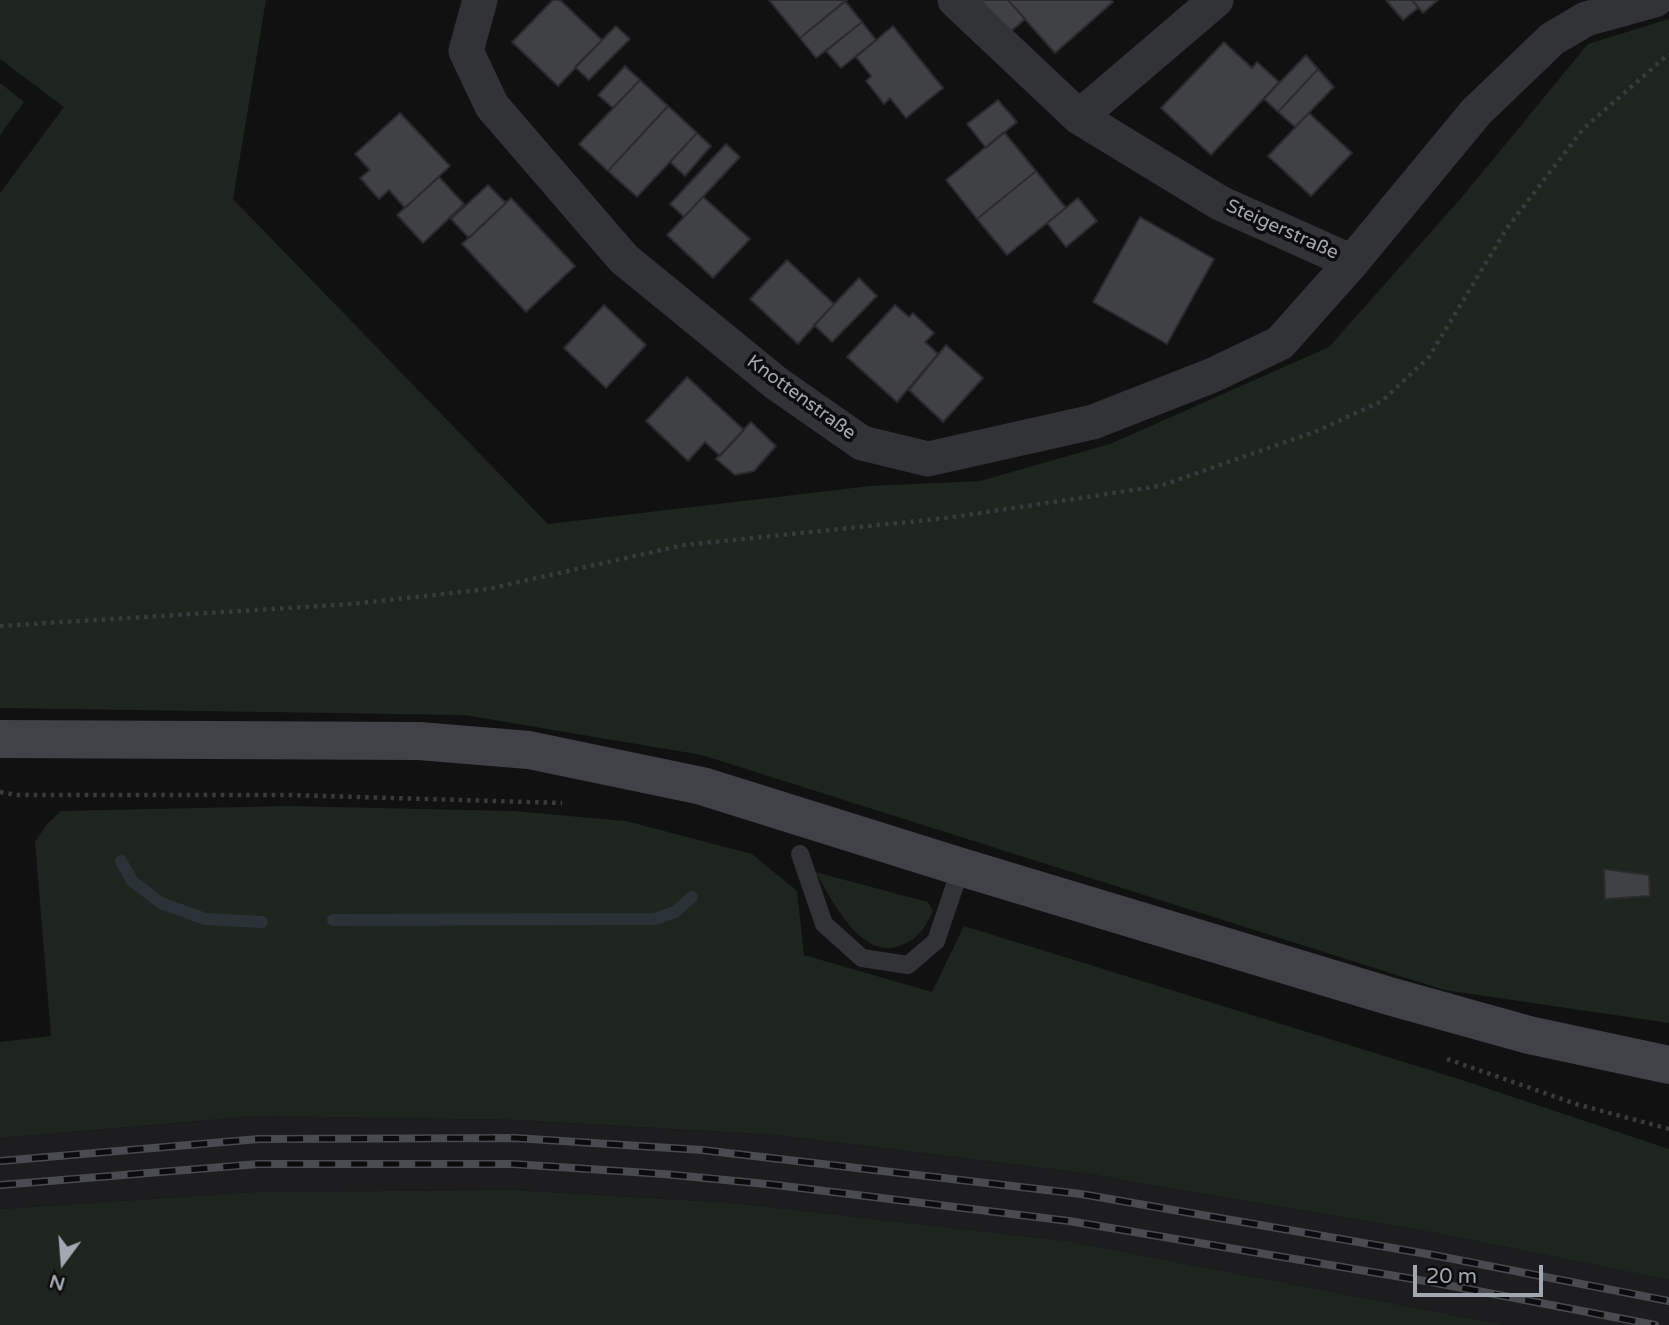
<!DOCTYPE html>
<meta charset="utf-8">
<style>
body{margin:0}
#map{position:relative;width:1669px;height:1325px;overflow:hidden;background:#111112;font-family:"Varela Round",sans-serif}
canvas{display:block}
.north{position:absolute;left:28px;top:1227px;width:70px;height:70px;-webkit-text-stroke:5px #0c0c0d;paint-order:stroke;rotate:196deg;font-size:19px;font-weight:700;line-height:28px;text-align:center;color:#a2a8b2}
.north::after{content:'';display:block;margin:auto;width:24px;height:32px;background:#a2a8b2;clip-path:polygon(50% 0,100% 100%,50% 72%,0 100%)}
.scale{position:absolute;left:1413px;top:1265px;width:130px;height:32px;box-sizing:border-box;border:4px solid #a2a8b2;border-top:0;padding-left:9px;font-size:21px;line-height:24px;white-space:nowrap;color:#a2a8b2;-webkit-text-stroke:5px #0c0c0d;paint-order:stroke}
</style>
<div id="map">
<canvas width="1669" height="1325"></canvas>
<div class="north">N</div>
<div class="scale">20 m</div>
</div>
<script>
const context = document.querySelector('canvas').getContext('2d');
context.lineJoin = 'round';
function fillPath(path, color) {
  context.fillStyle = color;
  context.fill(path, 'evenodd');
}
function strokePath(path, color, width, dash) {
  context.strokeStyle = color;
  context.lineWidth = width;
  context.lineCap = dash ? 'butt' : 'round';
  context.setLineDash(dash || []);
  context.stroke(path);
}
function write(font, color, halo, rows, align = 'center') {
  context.font = font + ' "Varela Round",sans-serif';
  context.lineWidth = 7;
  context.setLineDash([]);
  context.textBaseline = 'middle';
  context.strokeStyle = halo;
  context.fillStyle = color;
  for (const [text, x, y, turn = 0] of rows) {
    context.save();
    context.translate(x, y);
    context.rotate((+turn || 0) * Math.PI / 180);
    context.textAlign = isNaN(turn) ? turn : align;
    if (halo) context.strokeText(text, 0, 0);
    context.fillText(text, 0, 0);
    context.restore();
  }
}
fillPath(new Path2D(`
 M 257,1116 L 517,1120 L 777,1135 L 1083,1173 L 1435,1233 L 1669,1280 L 1669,1325 L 1505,1325 L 1067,1241 L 734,1203 L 514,1190 L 255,1192 L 0,1209 L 0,1138 Z`), '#1d1d1f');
fillPath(new Path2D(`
 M 0,0 L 266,0 L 233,199 L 548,524 L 870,486 L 980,481 L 1110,444 L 1329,347 L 1462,197 L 1588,44 L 1669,19 L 1669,1023 L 1444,990 L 702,755 L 464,715 L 0,708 L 0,193 L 64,107 L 0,59 Z
 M 0,83 L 24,102 L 0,135 Z
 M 288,806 L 513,811 L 626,821 L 752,854 L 797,891 L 804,955 L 932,992 L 964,926 L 1459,1079 L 1669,1149 L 1669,1280 L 1435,1233 L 1083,1173 L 777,1135 L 517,1120 L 257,1116 L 0,1138 L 0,1042 L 51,1036 L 35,842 L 47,824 L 61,811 Z
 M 815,872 L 928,902 L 933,911 C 924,929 919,939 899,946 C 860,960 832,899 815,872 Z
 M 514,1190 L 734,1203 L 1067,1241 L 1505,1325 L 0,1325 L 0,1209 L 255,1192 Z`), '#1d251e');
strokePath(new Path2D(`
 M 121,861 L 132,881 L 161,903 L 205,919 L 262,922
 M 333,920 L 655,919 L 675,912 L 692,897`), '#2a3137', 12);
const building = new Path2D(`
 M 553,0 L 560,0 L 602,40 L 558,86 L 512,42 Z
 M 769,0 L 847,0 L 800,38 Z
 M 980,0 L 1008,0 L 1025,19 L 1009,33 Z
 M 1008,0 L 1111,0 L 1113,2 L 1055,53 Z
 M 1386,0 L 1412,0 L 1418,8 L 1403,20 Z
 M 1412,0 L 1438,0 L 1423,13 Z
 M 845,1 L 862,22 L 816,58 L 800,38 Z
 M 862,22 L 876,40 L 841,68 L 826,51 Z
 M 616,26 L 630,39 L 589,80 L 575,67 Z
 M 893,26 L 943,88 L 906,118 L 890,98 L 884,104 L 866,81 L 871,76 L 856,57 Z
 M 1224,42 L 1252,68 L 1257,62 L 1279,82 L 1211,155 L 1161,108 Z
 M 1306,55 L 1318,69 L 1278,112 L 1264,99 Z
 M 625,66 L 640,80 L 613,108 L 598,95 Z
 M 1318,69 L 1334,87 L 1295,127 L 1278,112 Z
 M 640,80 L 668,106 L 608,171 L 579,144 Z
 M 998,100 L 1017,122 L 986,148 L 967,124 Z
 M 668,106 L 697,133 L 637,197 L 608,171 Z
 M 400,113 L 450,166 L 405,208 L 389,190 L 379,199 L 360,178 L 370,170 L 355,154 Z
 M 1309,113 L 1352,153 L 1311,196 L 1268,156 Z
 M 1004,132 L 1036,171 L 977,219 L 946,180 Z
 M 697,133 L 711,146 L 685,176 L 670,162 Z
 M 726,144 L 740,157 L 684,217 L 670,204 Z
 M 1036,171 L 1066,208 L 1007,255 L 977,219 Z
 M 439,177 L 464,204 L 423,243 L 397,215 Z
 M 488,185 L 506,203 L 469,238 L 451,219 Z
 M 703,197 L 750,239 L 713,278 L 667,235 Z
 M 511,198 L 575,266 L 526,312 L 462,244 Z
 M 1078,198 L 1097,221 L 1066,247 L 1047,223 Z
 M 1140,217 L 1214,259 L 1167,344 L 1093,302 Z
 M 787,260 L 834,304 L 798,344 L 750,299 Z
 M 859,278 L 877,296 L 832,342 L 814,325 Z
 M 604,305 L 646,345 L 606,388 L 564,348 Z
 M 895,305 L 909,317 L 913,313 L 934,333 L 925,342 L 938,354 L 897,402 L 847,357 Z
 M 946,345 L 983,378 L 943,422 L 909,390 Z
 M 687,377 L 744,430 L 720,456 L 705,442 L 688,461 L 646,421 Z
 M 751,422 L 776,446 L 754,471 L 735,475 L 716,459 Z
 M 1604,869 L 1649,875 L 1650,896 L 1605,899 Z`);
fillPath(building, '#404145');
strokePath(building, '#2b2b2e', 2);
strokePath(new Path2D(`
 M 0,626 L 352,604 L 488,589 L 684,545 L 947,518 L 1160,486 L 1317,431 L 1382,401 L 1429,357 L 1507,228 L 1583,129 L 1669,54
 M 0,792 L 16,795 L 289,795 L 562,803
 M 1447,1059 L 1576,1104 L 1669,1129`), '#383a3e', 4.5, [3.5, 5]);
strokePath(new Path2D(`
 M 800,854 L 824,924 L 862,958 L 908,965 L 936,941 L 961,867`), '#323337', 18);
strokePath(new Path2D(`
 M 480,0 L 466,51 L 492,106 L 624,259 L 776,383 L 862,443 L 928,459 L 1093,422 L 1213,375 L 1280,343 L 1352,262
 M 955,0 L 1079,117 L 1220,203 L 1352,262 L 1476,112 L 1552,39 L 1586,19 L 1655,0
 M 1079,117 L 1216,0`), '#323337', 35);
strokePath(new Path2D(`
 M 0,739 L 419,741 L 529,750 L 702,786 L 961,867 L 1389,996 L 1529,1035 L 1669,1065`), '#404247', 38);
const rail = new Path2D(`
 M 0,1161 L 259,1139 L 515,1138 L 702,1150 L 1081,1194 L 1433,1255 L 1669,1301
 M 0,1185 L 259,1164 L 513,1164 L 664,1174 L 776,1185 L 1069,1221 L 1431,1282 L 1655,1325`);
strokePath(rail, '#494b50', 8);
strokePath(rail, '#0c0c0d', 5, [16]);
write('19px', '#a2a8b2', '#0c0c0d', [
 ["Steigerstraße",1282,230,24],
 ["Knottenstraße",801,398,36]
]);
</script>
